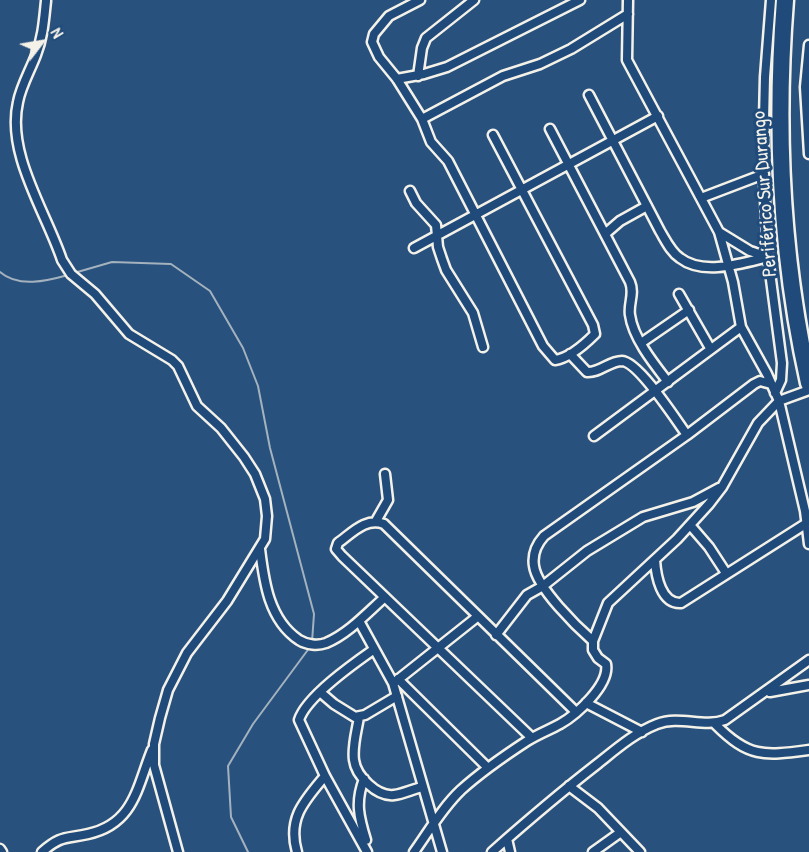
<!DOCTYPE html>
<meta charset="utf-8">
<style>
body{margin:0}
#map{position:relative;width:809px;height:852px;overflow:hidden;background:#28517e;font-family:"Patrick Hand",sans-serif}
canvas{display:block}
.north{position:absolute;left:12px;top:12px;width:60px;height:60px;-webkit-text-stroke:4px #1f4a7a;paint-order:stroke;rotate:59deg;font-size:16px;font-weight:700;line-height:24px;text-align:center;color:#f4f1e8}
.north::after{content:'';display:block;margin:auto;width:21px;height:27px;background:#f4f1e8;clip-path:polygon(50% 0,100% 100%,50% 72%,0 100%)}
</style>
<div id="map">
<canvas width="809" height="852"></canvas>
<div class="north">N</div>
</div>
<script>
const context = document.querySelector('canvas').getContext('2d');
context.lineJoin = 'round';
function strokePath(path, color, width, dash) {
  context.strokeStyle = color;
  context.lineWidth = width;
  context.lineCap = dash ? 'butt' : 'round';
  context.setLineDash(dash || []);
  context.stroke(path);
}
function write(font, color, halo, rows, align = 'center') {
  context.font = font + ' "Patrick Hand",sans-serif';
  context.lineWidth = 6;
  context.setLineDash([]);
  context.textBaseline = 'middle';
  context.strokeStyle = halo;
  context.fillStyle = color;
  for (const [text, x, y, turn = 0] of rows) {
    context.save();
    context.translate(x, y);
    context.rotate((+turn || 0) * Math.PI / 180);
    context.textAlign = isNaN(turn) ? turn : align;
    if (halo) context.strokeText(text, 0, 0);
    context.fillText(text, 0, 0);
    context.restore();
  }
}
strokePath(new Path2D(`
 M 0,272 C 18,288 47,281 68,275
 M 74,273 L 112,262 L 171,264 L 210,291 L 243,348 L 258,386 L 270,448 L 314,614 L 312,642
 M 248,852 L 231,817 L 228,766 L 253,724 L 310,647`), '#a4b2be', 2);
const street = new Path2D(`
 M 420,0 L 389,16 L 374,34 L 372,42 L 379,57 L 397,79 L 422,119 L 431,142 L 448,161 L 543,346 L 555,360 C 570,358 585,344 595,334 L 593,325 L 493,135
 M 628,0 L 627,60 L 719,232 L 733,282 L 741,327 L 767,374 L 779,401 L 805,511 L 809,544
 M 771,0 L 765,77 L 763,163 L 768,257 L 782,363 L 781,380 L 775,393
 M 46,1 C 44,20 43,37 36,55 C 30,71 21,86 18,102 C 6,154 46,212 62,260 L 71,274 L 95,294 L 129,334 L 172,360 L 178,366 L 197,406 L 221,428 L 244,457 L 255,474 L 265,499 L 267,516 L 265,539 L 227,601 L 187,653 L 168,690 L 160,718 L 154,744 L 154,765 L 178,852
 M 809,45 L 805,87 L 809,154
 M 418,76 L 422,48 L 426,38 L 474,0
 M 397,79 L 424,74 L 447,67 L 580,0
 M 589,95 L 660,231 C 666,241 671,252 680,258 C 703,276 743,263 768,257
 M 422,119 L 503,76 L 540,64 L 571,49 L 628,14
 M 550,129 L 630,282 C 635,294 628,304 630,315 C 633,338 654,364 668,382
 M 410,191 L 416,203 L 436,225 L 438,247 L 442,259 L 446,270 L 473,313 L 483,347
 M 701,198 L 764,174
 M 719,232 L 750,251 L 768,257
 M 605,234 L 620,221 L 647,206
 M 414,248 L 658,116
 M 679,294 L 710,348
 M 641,343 L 689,310
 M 570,354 L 587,372 C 600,373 609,361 622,361 C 639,362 676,420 687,435
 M 594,436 L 741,327
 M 376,521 L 388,500 L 385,474
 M 690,525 L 709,547 L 726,573
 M 260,549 C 264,582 269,620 299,640 C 307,645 318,646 326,643 C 348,634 367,613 385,597
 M 655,560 C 656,576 661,604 681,603 L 807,523
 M 359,621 L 393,683 L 442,852
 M 496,635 L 527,595 L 543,586 L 587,551 L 643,517 L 693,502 L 719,488
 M 593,641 C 577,627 537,588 534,566 C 532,554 536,545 544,536 L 687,435 L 754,384 L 760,381 L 771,384
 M 398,679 L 487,767
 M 395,682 L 477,617
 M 320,692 L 334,704 L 355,717 L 365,715 L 397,696
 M 770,692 L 809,685
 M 586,703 L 642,732
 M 359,717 C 357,730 352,746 354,760 C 356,776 377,797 394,795 C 403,794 413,789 422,787
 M 715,724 C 749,758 763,756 809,750
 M 532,738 L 342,556 L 336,549 L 338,543 C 352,533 366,517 384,524 L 576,712
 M 364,779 C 355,802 359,817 366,840
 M 569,786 L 598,808 L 640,852
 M 507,839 L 510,852
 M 0,849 L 2,852
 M 42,852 C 61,835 66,839 88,834 C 134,824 137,787 152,750
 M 297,852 C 287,818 305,800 325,776
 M 367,852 L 325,776 L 299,720 C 306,697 353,664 373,650
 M 414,852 C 429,831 442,808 461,790 C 482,771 504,756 527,741 C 538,734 549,730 560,724 C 576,715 610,685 606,664 L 598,658 L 593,650 L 593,641 L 608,603 L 677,539 L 709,504 L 722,487 L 758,423 L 779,401 L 809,390
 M 492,852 C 526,822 560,793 596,765 C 615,750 634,733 657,724 C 680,715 703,728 725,720 L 809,660
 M 593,852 L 621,832`);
const highway = new Path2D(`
 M 785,0 C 775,127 781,258 809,383`);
strokePath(street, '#f4f1e8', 13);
strokePath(highway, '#f4f1e8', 21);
strokePath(street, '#1f4a7a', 8);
strokePath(highway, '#1f4a7a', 16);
write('20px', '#f4f1e8', '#1f4a7a', [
 ["Periférico Sur Durango",765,194,-94]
]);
</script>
